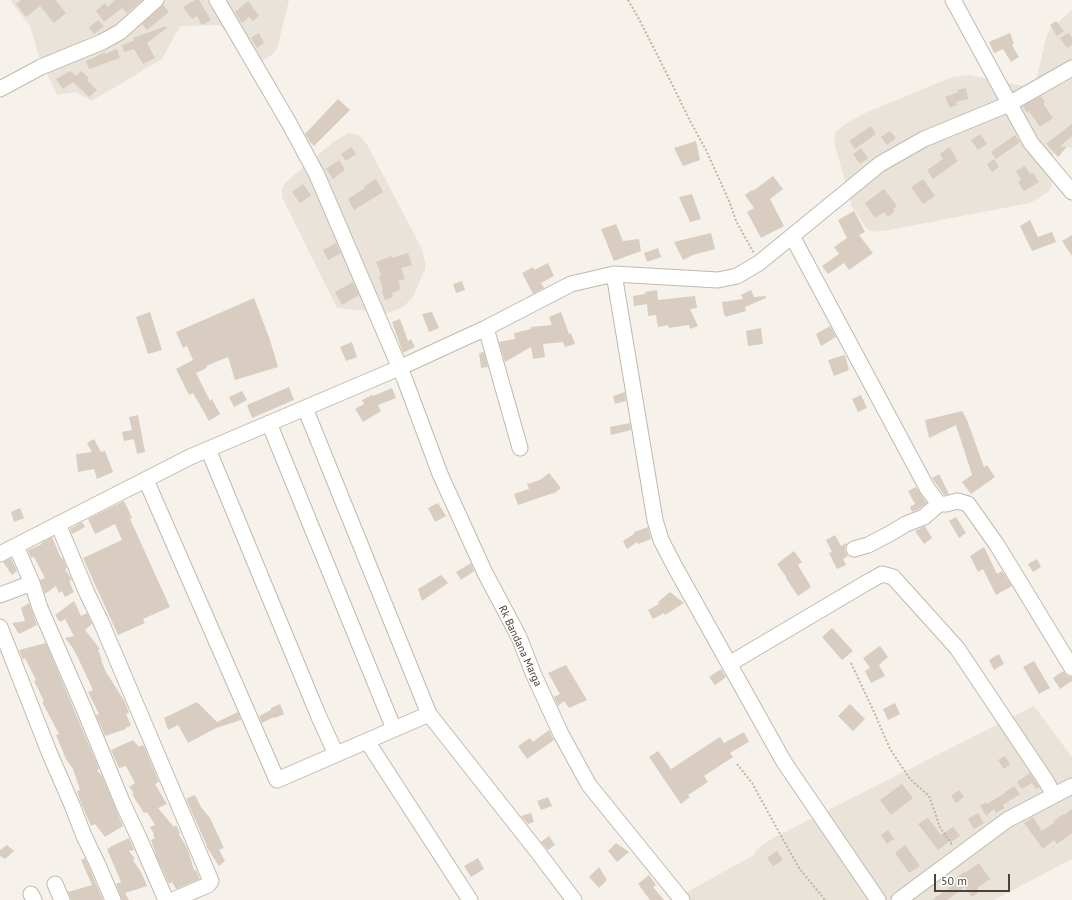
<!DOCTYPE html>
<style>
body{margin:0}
#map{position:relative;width:1072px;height:900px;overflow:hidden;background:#f6f2eb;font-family:"PT Sans",sans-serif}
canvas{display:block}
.scale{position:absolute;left:934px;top:874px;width:76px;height:18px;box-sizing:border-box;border:2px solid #4b4238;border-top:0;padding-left:5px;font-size:12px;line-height:14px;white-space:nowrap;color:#4b4238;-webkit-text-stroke:3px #fff;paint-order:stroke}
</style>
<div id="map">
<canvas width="1072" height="900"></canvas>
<div class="scale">50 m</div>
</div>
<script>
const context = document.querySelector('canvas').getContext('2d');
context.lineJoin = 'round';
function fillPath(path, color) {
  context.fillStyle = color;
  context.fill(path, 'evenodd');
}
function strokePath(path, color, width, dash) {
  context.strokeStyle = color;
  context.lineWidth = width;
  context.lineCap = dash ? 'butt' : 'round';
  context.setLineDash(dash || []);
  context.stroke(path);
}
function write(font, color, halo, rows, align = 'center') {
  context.font = font + ' "PT Sans",sans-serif';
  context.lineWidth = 3;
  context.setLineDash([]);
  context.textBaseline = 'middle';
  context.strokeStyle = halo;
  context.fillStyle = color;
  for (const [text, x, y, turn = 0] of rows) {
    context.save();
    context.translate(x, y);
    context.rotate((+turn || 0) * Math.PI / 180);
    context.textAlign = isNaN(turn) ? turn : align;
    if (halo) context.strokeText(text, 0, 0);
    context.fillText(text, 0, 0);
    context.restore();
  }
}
fillPath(new Path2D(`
 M 12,0 L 289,0 L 277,49 L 273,54 L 262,61 L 219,25 L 180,26 L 162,59 L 92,101 L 76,92 L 57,95 L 39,57 L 30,26 L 11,2 Z
 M 1072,10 L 1072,148 L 1054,145 L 1052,187 L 1047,193 L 1030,203 L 889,230 L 874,232 L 867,229 L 852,207 L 834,142 L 836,131 L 845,124 L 865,113 L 952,77 L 969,75 L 1034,88 L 1047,35 L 1050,29 Z
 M 348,133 L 359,135 L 368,146 L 422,249 L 425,262 L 425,269 L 413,297 L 403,307 L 388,313 L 337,308 L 282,197 L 282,188 L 286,182 L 332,143 Z
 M 1034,706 L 1072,757 L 1072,859 L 994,900 L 680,900 L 687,892 L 754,855 L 757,849 L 769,840 Z`), '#eae3d9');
fillPath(new Path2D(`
 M 21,0 L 55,0 L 66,13 L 54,23 L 40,6 L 26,17 L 16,4 Z
 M 115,0 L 142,0 L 127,13 L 122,8 L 104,22 L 96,11 L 105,3 L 108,7 Z
 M 195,0 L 199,0 L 211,20 L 202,25 L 197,16 L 192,19 L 183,7 Z
 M 248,1 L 259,16 L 253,21 L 249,17 L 242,23 L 235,12 Z
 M 163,5 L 169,12 L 147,30 L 142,24 Z
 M 98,20 L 104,26 L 94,34 L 89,27 Z
 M 1056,21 L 1064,31 L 1057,36 L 1050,25 Z
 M 166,26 L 167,28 L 147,43 L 155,58 L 143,64 L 134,49 L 124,52 L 122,45 L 134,41 L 133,38 Z
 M 259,33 L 264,43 L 257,48 L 251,38 Z
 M 1010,33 L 1014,44 L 1012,45 L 1019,57 L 1011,62 L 1003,49 L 994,53 L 989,42 Z
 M 1069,33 L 1072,38 L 1072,45 L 1067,48 L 1060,38 Z
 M 117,49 L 120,58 L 89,69 L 86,61 L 98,56 L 98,55 L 105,52 L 105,54 Z
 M 70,71 L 76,76 L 81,71 L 89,78 L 87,80 L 97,90 L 89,97 L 73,82 L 63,89 L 56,79 Z
 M 966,88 L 968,99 L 956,102 L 957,105 L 950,108 L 945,97 L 958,92 L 957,90 Z
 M 1041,96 L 1045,102 L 1043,103 L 1053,118 L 1040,127 L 1029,111 L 1027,113 L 1023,106 Z
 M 338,99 L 350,110 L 314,146 L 310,142 L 305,134 Z
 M 1072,124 L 1072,136 L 1060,146 L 1067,147 L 1058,157 L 1045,142 L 1047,143 Z
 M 871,126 L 876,134 L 855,149 L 849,141 Z
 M 890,131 L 896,138 L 887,145 L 881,137 Z
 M 980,134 L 987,144 L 978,150 L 971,140 Z
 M 1015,135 L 1020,142 L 996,159 L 991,152 Z
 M 696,141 L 700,160 L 683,166 L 674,148 Z
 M 351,147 L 356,154 L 346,161 L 341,154 Z
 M 949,147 L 956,157 L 955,158 L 958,161 L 933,179 L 927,170 L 943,159 L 940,154 Z
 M 861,148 L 868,158 L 860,164 L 853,154 Z
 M 994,159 L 999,167 L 992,172 L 987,164 Z
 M 339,160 L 345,170 L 333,179 L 326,169 Z
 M 1025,166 L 1030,174 L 1033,173 L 1039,182 L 1024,191 L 1018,182 L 1021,180 L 1016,171 Z
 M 773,176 L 783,189 L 770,199 L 784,226 L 761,238 L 747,212 L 754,208 L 745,195 L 752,190 L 753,191 Z
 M 376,179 L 383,192 L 354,210 L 348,199 L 365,188 L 364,186 Z
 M 923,179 L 935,196 L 923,204 L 911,187 Z
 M 303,184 L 311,195 L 300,203 L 292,192 Z
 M 884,189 L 897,206 L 893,209 L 895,211 L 888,217 L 884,212 L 875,218 L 865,203 Z
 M 692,194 L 701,219 L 690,222 L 679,197 Z
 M 854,211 L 865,232 L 859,235 L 873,253 L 849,270 L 844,263 L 828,274 L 822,266 L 839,254 L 834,247 L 847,238 L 838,220 Z
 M 1030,220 L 1038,237 L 1052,232 L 1056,242 L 1032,251 L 1020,226 Z
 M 616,224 L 623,241 L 639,239 L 641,251 L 614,261 L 601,229 Z
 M 711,233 L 715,249 L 693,255 L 683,260 L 674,242 Z
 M 1072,235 L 1072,256 L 1062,241 Z
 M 336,243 L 341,253 L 328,260 L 323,250 Z
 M 658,248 L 661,257 L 647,262 L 644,253 Z
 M 408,253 L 412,265 L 401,268 L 405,279 L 398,281 L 401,289 L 392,293 L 393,297 L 385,300 L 382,291 L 383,290 L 379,276 L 381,275 L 376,262 L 392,256 L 392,258 Z
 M 548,263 L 554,276 L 541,283 L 544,288 L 533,294 L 522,273 L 533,267 L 534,270 Z
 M 462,281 L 465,290 L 456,293 L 453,284 Z
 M 353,282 L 359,295 L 342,305 L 335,292 Z
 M 657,290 L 658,300 L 695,296 L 697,308 L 690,309 L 698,326 L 690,329 L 689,325 L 669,328 L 668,325 L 658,327 L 656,315 L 648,316 L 647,304 L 634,306 L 633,296 L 645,294 L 645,292 Z
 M 751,290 L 754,297 L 766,296 L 766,298 L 745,307 L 746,311 L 725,317 L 725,314 L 724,315 L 722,302 L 743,299 L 741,295 Z
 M 254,298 L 270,340 L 278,367 L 235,380 L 228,357 L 206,366 L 207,368 L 196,373 L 210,401 L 212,399 L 220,414 L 209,421 L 193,393 L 189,395 L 176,369 L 193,360 L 187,346 L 183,348 L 176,332 Z
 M 150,312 L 162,350 L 148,354 L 136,317 Z
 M 432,312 L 439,328 L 429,332 L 422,314 Z
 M 561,312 L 569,334 L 571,333 L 575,344 L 565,347 L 563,342 L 543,344 L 545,357 L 533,359 L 531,347 L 505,362 L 499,342 L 515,339 L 514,333 L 531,329 L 531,327 L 552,325 L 549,317 Z
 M 400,319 L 408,341 L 411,339 L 415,347 L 403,353 L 392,322 Z
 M 830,326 L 836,337 L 821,346 L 816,334 Z
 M 761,328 L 763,344 L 748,346 L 746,331 Z
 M 352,342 L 357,357 L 346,361 L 340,347 Z
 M 484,352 L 488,367 L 481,368 L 479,353 Z
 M 845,355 L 849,370 L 834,376 L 828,360 Z
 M 289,387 L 294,400 L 252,418 L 247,405 Z
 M 392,388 L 396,398 L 378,405 L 381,411 L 363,422 L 355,409 L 364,404 L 362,400 L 372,395 L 373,396 Z
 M 242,391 L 247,400 L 234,407 L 229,397 Z
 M 625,392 L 626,401 L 615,404 L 613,396 Z
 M 861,395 L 867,408 L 858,412 L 852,399 Z
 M 962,411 L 967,420 L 984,467 L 987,465 L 995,477 L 971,494 L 962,482 L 972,475 L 956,425 L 929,438 L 925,420 Z
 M 138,415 L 145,452 L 137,454 L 134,439 L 124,441 L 122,432 L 132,430 L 129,417 Z
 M 630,423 L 631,430 L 611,435 L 610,427 Z
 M 94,439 L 101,452 L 105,451 L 113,472 L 97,479 L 94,469 L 78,472 L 76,454 L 92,452 L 87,443 Z
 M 549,473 L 561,488 L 553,494 L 553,493 L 518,505 L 514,494 L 529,489 L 527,484 L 540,480 Z
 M 939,474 L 949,494 L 944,495 L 932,478 Z
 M 916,487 L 927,503 L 919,509 L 912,512 L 910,507 L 915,504 L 908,491 Z
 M 124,501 L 132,518 L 130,519 L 170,607 L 143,619 L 145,623 L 118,635 L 83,558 L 122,540 L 115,524 L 95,534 L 88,519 Z
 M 438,503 L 446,516 L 435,522 L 428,508 Z
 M 20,508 L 24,518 L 14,522 L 11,512 Z
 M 956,517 L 966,533 L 959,538 L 949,521 Z
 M 82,522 L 85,527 L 72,534 L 70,529 Z
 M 925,526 L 932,538 L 924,544 L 915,531 Z
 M 648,527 L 651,539 L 638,544 L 637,542 L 627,549 L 623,541 L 634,534 L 634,532 Z
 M 835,535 L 841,546 L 847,543 L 845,547 L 845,551 L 848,556 L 843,559 L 846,565 L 837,569 L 829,553 L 832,552 L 826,540 Z
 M 52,537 L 61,558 L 62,557 L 67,568 L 65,569 L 72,580 L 69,581 L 74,592 L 65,597 L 62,591 L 59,593 L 56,586 L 45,594 L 40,580 L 45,578 L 34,557 L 31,558 L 28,550 L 42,544 L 41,543 Z
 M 984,547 L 997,574 L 1002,571 L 1012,586 L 996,595 L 983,569 L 978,572 L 970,556 Z
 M 794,551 L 802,562 L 798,565 L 811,587 L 798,596 L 786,578 L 787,578 L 777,564 Z
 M 11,558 L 17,571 L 12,575 L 3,562 Z
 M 1037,559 L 1041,567 L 1033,572 L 1028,564 Z
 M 471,563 L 474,571 L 461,580 L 456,572 Z
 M 441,575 L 448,583 L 422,601 L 418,589 Z
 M 670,592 L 684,603 L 665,615 L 664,613 L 653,619 L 648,610 L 659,604 L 658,602 Z
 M 74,601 L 81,616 L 87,613 L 92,624 L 85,630 L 100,649 L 98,650 L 102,660 L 101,660 L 106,672 L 125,702 L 129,713 L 126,714 L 131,725 L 126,728 L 126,729 L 105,736 L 96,715 L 99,714 L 88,692 L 93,690 L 78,658 L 72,647 L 65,638 L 74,636 L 65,619 L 60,622 L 55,615 Z
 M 29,603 L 37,625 L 19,634 L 12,623 L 25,621 L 21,608 Z
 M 832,628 L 853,651 L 842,660 L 822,637 Z
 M 46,643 L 99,769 L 97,770 L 102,776 L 123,826 L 105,837 L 95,824 L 91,826 L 81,803 L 77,791 L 80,790 L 73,769 L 66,759 L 56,735 L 59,734 L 42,702 L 44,701 L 34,681 L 36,680 L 25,658 L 23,660 L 19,650 Z
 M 880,646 L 888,657 L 879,665 L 885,676 L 871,683 L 865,671 L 870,668 L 863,658 Z
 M 999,654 L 1004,664 L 994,670 L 989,660 Z
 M 1034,661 L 1050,688 L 1039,694 L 1023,667 Z
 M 566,665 L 587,700 L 569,708 L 564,701 L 558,706 L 554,697 L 560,694 L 548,673 Z
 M 721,669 L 726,677 L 715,685 L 709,677 Z
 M 1063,671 L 1067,676 L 1072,677 L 1072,681 L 1060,689 L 1053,678 Z
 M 197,702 L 217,722 L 238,712 L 241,720 L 216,728 L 188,743 L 178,725 L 168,730 L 164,718 Z
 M 895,703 L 900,714 L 888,720 L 883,709 Z
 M 280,704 L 284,714 L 275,718 L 274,717 L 262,723 L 259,716 L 271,710 L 271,708 Z
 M 850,704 L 865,719 L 853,731 L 838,716 Z
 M 549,730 L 554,740 L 527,759 L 518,746 L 530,738 L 533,742 Z
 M 744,732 L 749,742 L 730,753 L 733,757 L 704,776 L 708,782 L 688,795 L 690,797 L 681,804 L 649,757 L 658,751 L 671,769 L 720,737 L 724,743 Z
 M 133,740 L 139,747 L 142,745 L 144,746 L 159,782 L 155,784 L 167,804 L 158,808 L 174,827 L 176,825 L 180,833 L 179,834 L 188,850 L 194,870 L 196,870 L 200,879 L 176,889 L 172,882 L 169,884 L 157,858 L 151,840 L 155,838 L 153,835 L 154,834 L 150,827 L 155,825 L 147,812 L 144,813 L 132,794 L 134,793 L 129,787 L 135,783 L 126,766 L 119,768 L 111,750 Z
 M 1005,756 L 1010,764 L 1004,769 L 998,760 Z
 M 1028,770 L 1039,787 L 1036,789 L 1032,783 L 1022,789 L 1017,782 L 1030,773 Z
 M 902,784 L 913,798 L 891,815 L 880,800 Z
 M 1014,786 L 1020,794 L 1003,805 L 1004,808 L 996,813 L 994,809 L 986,816 L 980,806 L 986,802 L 987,804 L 1005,793 L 1005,792 Z
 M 959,790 L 964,797 L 956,803 L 951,796 Z
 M 195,795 L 201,807 L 210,818 L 224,848 L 219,850 L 225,861 L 219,866 L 206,846 L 207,846 L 186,799 Z
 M 548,797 L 552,806 L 541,810 L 537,801 Z
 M 1072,809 L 1072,833 L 1057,844 L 1054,840 L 1043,849 L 1024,823 L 1033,817 L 1042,831 L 1055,822 L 1054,821 L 1063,814 L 1064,815 Z
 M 531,813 L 534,822 L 528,824 L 521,816 Z
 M 978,813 L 984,823 L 974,829 L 968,819 Z
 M 928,818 L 941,835 L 953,827 L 960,836 L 951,842 L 950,841 L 938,850 L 918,824 Z
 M 888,830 L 894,839 L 887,844 L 881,835 Z
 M 549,836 L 555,845 L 548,850 L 541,842 Z
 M 129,838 L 134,850 L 129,851 L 135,859 L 133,860 L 141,872 L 147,886 L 125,893 L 129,900 L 122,900 L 116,884 L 121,882 L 107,849 L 110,848 L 110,847 Z
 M 616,843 L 629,852 L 617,862 L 608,851 Z
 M 7,845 L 14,851 L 5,859 L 0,856 L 0,850 Z
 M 905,845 L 920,866 L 909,873 L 895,853 Z
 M 777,851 L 783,860 L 773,866 L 767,858 Z
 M 85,858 L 90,869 L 103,900 L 71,900 L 68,892 L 92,885 L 81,860 Z
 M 478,858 L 484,869 L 471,877 L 464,866 Z
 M 979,863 L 990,879 L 977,888 L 979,892 L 972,897 L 965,887 L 947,900 L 932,900 L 957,882 L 955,878 L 964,872 L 965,873 Z
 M 599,867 L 607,880 L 599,888 L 589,877 Z
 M 649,875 L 656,885 L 653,887 L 664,900 L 650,900 L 638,884 Z`), '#d8cdc0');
const minor = new Path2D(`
 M 217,0 L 289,123 L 317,175 L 405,380 L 440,474 L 485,573 L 519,637 L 533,673 L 561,734 L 589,785 L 682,900
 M 953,0 L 1031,143 L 1072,192
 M 0,89 L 41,67 L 102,42 L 120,32 L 156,0
 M 792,236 L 927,488 L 939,504 L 946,504 L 957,501 L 968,504 L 997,545 L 1072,668
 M 614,274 L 655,520 L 661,540 L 675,567 L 784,762 L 878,900
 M 486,328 L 520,448
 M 305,408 L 429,714
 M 269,423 L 394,729
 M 208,449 L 319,717 L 336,754
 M 146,480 L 277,780 L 429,714 L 537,851 L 574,900
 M 58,524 L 87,593 L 101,622 L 211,881 L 208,885 L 173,900
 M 16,546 L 32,583 L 40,608 L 84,709 L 123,804 L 139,838 L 166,900
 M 854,549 L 868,545 L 891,533 L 906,524 L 924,517 L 939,504
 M 0,554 L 190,457 L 399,368 L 486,328 L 571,284 L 614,274 L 718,280 L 737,276 L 759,263 L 880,164 L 924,139 L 1009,104 L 1072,68
 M 0,595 L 32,583
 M 0,627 L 49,752 L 72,805 L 84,836 L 98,865 L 113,900
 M 729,664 L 866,583 L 882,574 L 893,577 L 957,648 L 1046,781 L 1054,795
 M 367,741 L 470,900
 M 55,884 L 62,900
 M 31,894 L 34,900
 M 899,900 L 1007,820 L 1072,786`);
strokePath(minor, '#c2b9ad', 17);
strokePath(new Path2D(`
 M 628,0 L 639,19 L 675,90 L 689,119 L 706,150 L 730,203 L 736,221 L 754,253
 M 851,663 L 874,712 L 890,749 L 910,779 L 929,796 L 936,815 L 939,826 L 953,846
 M 737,764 L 752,783 L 774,823 L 799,868 L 825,900`), '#c4b49e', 2, [2, 2]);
strokePath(minor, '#fff', 15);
write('11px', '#4b4238', '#fff', [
 ["Rk Bandana Marga",520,646,65]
]);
</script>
